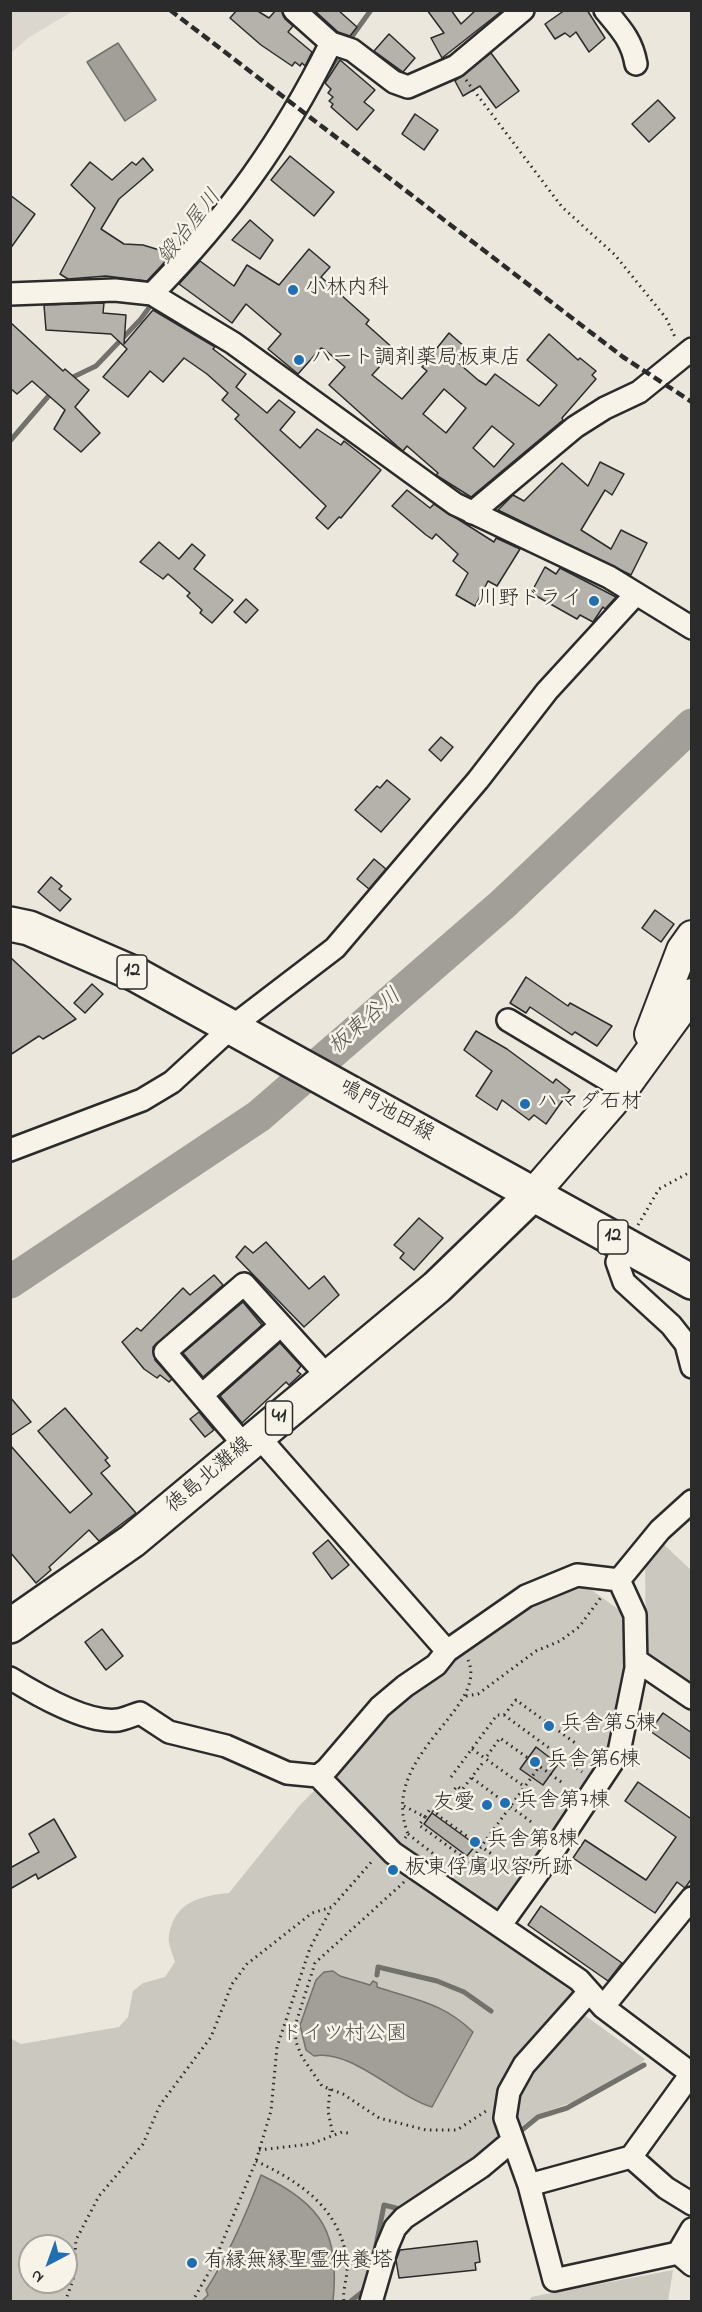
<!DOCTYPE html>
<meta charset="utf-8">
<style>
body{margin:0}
#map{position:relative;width:702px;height:2312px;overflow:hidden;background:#ebe7dd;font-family:"Indie Flower",sans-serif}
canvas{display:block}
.frame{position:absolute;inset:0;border:12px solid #2b2b2b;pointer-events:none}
.north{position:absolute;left:18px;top:2234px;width:60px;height:60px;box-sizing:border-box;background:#f7f3e8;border:2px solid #a5a39c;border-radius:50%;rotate:221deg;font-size:16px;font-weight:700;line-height:24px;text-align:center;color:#2b2b2b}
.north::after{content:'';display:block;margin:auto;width:21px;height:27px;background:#1f6fb2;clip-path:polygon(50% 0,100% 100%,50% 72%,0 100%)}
</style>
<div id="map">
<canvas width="702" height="2312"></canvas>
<div class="frame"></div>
<div class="north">N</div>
</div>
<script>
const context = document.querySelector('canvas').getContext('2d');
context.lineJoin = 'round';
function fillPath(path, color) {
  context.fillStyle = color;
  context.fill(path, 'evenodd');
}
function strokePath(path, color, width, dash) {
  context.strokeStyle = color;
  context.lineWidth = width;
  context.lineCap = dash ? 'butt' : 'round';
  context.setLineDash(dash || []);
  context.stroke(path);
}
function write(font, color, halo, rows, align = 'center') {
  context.font = font + ' "Indie Flower","Klee One",sans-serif';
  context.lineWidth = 5;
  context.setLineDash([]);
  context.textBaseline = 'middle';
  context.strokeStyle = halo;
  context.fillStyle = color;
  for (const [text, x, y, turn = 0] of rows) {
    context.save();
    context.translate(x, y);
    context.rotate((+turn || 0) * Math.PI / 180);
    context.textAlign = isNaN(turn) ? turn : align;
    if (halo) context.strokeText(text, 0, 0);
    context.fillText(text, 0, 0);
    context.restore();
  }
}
fillPath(new Path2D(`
 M 11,10 L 73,10 L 73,11 L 28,38 L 11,53 Z`), '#dbd7ce');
fillPath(new Path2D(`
 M 659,1540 L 691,1570 L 691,1692 L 651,1663 L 646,1651 L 645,1560 Z
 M 578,1580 L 626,1615 L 626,1674 L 610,1745 L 486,1928 L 570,1984 L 583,2014 L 645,2059 L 638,2067 L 573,2102 L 537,2115 L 392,2218 L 363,2301 L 11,2301 L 10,2038 L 21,2044 L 119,2027 L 128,2017 L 133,1991 L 143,1983 L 165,1977 L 175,1962 C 173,1955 167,1942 169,1935 C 175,1901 201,1896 229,1893 L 300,1805 L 333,1772 L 385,1712 L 513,1609 ZM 30,2246 L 66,2246 L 66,2282 L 30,2282 Z
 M 673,2270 L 668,2301 L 530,2301 L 531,2297 Z`), '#cbc8bf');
const water = new Path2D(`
 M 118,43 L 156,100 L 125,121 L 87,62 Z
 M 333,1971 L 340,1976 L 370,1985 L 373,1981 L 377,1983 L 377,1987 C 416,2000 443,2003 473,2032 L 432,2107 C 397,2097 350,2048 314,2056 L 306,2050 L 300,2025 L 316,1980 L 324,1972 Z
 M 261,2175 C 323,2204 340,2235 333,2301 L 202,2301 L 208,2295 L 206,2290 C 229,2254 246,2215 261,2175 Z`);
fillPath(water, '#a29f98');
strokePath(water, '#72716c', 1.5);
strokePath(new Path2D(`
 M 348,42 L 371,10
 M 328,72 L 341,52
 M 69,379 L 96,366 L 140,320 L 154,301
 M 10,441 L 52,392
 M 377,1975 L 378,1967 L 437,1981 L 464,1992 L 491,2011
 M 522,2130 L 538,2117 L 567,2108 L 644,2065
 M 375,2251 L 384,2205 L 396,2208
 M 351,2301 L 366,2289`), '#72716c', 5);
strokePath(new Path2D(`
 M 10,1282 L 259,1116 L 503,904 L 692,725`), '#a29f98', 33);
const building = new Path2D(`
 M 237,10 L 256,10 L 269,18 L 276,10 L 282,10 L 285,19 L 293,26 L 288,32 L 312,52 L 305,66 L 302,63 L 300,66 L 295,62 L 292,66 L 261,45 L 230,18 Z
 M 314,10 L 338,10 L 357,27 L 350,36 L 338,32 Z
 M 427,10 L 451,10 L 461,24 L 476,10 L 503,10 L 442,58 L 431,38 L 444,33 Z
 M 565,10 L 587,10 L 605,38 L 589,52 L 576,32 L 570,37 L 565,33 L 555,39 L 545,24 Z
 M 389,34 L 415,58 L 403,72 L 374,51 Z
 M 491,53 L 519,91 L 496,108 L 480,86 L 463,96 L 455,81 Z
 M 340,60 L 375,90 L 364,102 L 374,110 L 357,130 L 331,107 L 333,104 L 329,101 L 333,97 L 328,93 L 331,89 L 325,83 Z
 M 658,100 L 675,118 L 649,142 L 632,124 Z
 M 415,114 L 438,130 L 424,150 L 402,134 Z
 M 290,156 L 334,192 L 314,216 L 271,180 Z
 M 143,158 L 153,170 L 119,199 L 101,229 L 124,244 L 143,245 L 166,252 L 170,248 L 175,251 L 147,281 L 106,276 L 68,279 L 60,274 L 95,208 L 71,185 L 90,162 L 112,180 L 132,162 L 136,165 Z
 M 10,195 L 35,214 L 10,249 Z
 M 250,220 L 273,240 L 260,259 L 232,240 Z
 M 309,249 L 330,267 L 321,277 L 369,320 L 366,324 L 395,350 L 372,375 L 402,399 L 427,371 L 422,367 L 449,333 L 465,347 L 454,359 L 478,380 L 486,385 L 495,374 L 539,406 L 557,385 L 527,360 L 549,334 L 578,360 L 580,358 L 596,371 L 592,375 L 596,379 L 562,418 L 563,420 L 471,497 L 436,475 L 438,473 L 407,446 L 403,451 L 397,446 L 329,385 L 345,367 L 324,349 L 321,348 L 298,374 L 268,349 L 281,334 L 246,304 L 232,323 L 179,284 L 200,261 L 234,286 L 247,265 L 279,285 ZM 444,389 L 466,408 L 446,433 L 423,414 ZM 492,426 L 514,444 L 494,467 L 473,448 Z
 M 104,303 L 103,313 L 126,315 L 124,344 L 153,310 L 215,347 L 213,349 L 246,374 L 236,387 L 267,413 L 279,400 L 295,412 L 280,430 L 300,448 L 317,429 L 341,445 L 344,441 L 381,470 L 341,518 L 339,517 L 328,529 L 316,518 L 326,506 L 235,419 L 239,415 L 222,400 L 228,393 L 207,374 L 184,358 L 163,382 L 150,371 L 128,397 L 103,377 L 127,349 L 111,334 L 46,330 L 44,305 Z
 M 10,322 L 63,371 L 65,369 L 89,390 L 75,407 L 100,433 L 81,452 L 54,429 L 65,410 L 32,381 L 17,394 L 10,388 Z
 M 600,462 L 624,474 L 612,495 L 605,490 L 581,530 L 611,549 L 621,530 L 647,543 L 631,575 L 498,510 L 513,495 L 524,501 L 562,463 L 588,486 Z
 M 407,490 L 430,508 L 434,504 L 494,542 L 496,538 L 520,549 L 497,586 L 488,581 L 475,606 L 456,595 L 468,573 L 453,561 L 458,554 L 436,534 L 432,539 L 426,535 L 392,506 Z
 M 159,542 L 179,559 L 192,544 L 205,555 L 194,569 L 233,600 L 212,623 L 200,613 L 202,610 L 187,596 L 190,593 L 168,574 L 163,579 L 140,562 Z
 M 545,567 L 556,574 L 560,568 L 616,597 L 605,609 L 603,607 L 593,622 L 580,615 L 577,619 L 531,593 Z
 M 246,599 L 258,610 L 246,623 L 234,612 Z
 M 441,737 L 453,747 L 441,761 L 429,750 Z
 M 387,780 L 410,799 L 381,832 L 355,810 L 377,786 L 380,788 Z
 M 374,859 L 386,869 L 369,889 L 357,879 Z
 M 51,877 L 62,886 L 59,889 L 71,899 L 60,911 L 38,892 Z
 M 655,910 L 674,924 L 661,942 L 642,928 Z
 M 10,957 L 76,1019 L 43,1039 L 39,1036 L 10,1055 Z
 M 526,977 L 568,1006 L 570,1003 L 612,1026 L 597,1046 L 575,1032 L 572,1035 L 530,1007 L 526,1013 L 510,1003 Z
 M 92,984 L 103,994 L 85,1013 L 74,1003 Z
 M 476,1031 L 507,1049 L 553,1083 L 556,1079 L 570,1090 L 546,1124 L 534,1115 L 529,1120 L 502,1100 L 497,1110 L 476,1096 L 492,1071 L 464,1050 Z
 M 419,1218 L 443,1238 L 414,1270 L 400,1258 L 404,1253 L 394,1245 Z
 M 266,1242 L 309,1289 L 324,1276 L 339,1295 L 304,1327 L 236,1257 L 245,1246 L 253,1253 Z
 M 214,1275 L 223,1285 L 153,1347 L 155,1360 L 172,1379 L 169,1382 L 160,1375 L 157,1378 L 144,1369 L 122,1342 L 137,1328 L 141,1331 L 183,1288 L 190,1295 Z
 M 243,1302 L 262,1325 L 203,1377 L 183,1353 Z
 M 280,1343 L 301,1366 L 297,1371 L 301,1374 L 289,1385 L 286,1382 L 242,1423 L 220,1396 Z
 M 10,1397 L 31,1422 L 10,1436 Z
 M 65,1408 L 108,1458 L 105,1460 L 110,1466 L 101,1473 L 136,1513 L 99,1541 L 89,1530 L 49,1567 L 51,1570 L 36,1583 L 10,1552 L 10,1445 L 70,1513 L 92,1494 L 38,1431 Z
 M 199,1412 L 214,1430 L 205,1437 L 190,1419 Z
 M 328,1540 L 349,1565 L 332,1579 L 313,1553 Z
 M 102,1629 L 123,1656 L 106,1670 L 85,1642 Z
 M 663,1713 L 692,1733 L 692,1760 L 650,1731 Z
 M 536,1747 L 558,1764 L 543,1785 L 520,1769 Z
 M 638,1782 L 690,1818 L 692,1815 L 692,1878 L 685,1888 L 677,1882 L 655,1913 L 573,1858 L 585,1840 L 646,1880 L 676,1837 L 625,1801 Z
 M 432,1813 L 476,1845 L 467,1856 L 424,1824 Z
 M 54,1819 L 76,1857 L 38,1879 L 36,1874 L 10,1889 L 10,1868 L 39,1852 L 29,1834 Z
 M 541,1906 L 622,1963 L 608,1981 L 528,1925 Z
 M 477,2241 L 480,2262 L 475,2263 L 476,2270 L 399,2278 L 396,2260 L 400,2250 Z`);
fillPath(building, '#b5b2ab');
strokePath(building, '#2b2b2b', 1.5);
const minor = new Path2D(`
 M 294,10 L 331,43 L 352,50 L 394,82 L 408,87 L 456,66 L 523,10
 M 605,10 C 620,28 632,40 636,64
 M 10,294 L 115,290 L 152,294 L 233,343 L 455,504 L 609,577 L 692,628
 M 152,294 C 229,215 282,142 331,43
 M 472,513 L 575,427 L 605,408 L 639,392 L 692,349
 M 508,1020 L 623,1089
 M 10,1150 L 142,1100 L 172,1082 L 233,1026 L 335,948 L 478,780 L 547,691 L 636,594
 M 625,1244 L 617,1262 L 624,1282 L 671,1325 L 686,1344 L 692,1367
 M 202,1395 L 281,1325
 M 258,1436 L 447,1651
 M 245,1446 L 165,1352 L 244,1284 L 328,1377
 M 619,1580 L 660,1530 L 692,1501
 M 636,1660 L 692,1698
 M 10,1678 C 36,1694 87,1724 118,1720 C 125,1719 133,1715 140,1713 L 169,1732 L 226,1746 L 287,1773 L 318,1776 L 327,1769 L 380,1707 L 405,1686 L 436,1665 L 447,1651 L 526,1596 L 577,1575 L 619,1580 L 635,1615 L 636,1668 L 619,1752 L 550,1856 L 500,1926
 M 318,1776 L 393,1853 L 579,1980 L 603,2007 L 692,2074
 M 603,2007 L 692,1898
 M 691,2074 L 631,2157 L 666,2188 L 692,2204
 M 631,2157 L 529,2185 L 554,2280 L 678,2253 L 692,2265
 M 529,2185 L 505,2118 L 509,2092 L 524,2065 L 589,1992
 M 678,2253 L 692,2229
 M 371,2302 L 387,2247 L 395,2228 L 404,2218 L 481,2167 L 512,2141`);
const secondary = new Path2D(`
 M 650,1034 L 682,950 L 692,936
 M 534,1193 L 618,1096 L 692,994`);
const primary = new Path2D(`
 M 10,924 L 29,928 L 135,974 L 692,1282
 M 10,1626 L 132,1541 L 437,1287 L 534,1193`);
strokePath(minor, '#2b2b2b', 26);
strokePath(secondary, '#2b2b2b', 34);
strokePath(primary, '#2b2b2b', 38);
strokePath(new Path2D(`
 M 466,80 L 562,207 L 615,255 L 666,318 L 675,337
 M 638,1225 L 659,1189 L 692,1171
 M 466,1696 L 478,1694 L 536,1651 L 560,1641 L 579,1627 L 602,1596
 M 504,1715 L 516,1700 L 578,1745
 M 472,1749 L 525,1787
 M 487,1756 L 500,1738 L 564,1784
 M 451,1777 L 497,1715 L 504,1715 L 582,1772
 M 472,1778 L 534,1824
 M 404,1806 L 425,1817 L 430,1809 L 436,1814 L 457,1786 L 462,1790 L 484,1761
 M 436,1814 L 504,1863
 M 425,1817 L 419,1825 L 470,1862 L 539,1767
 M 408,1834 L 440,1859
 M 405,1838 L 408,1834 C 377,1755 490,1709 468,1660
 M 404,1882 L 315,1963 L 295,2026 L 296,2042 L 302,2057 L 322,2086 L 343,2094 L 379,2118 L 426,2130 L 457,2130 L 486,2111
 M 330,2089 L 328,2111 L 333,2135
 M 259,2150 L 311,2144 L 342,2132 L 348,2133
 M 256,2161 C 300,2182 339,2207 347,2260 C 349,2274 342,2289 344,2302
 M 65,2302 L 73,2280 L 76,2240 L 99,2196 L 143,2144 L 160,2105 L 211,2037 L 232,1984 L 247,1964 L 312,1913 L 332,1907 L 374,1859
 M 192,2302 L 212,2267 L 256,2161 L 271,2111 L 277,2047 L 310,1948 L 331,1909`), '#2b2b2b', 3, [1.5, 4.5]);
strokePath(minor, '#f7f3e8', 21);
strokePath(secondary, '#f7f3e8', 30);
strokePath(primary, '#f7f3e8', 33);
strokePath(new Path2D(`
 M 170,10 L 623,357 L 692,402`), '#2b2b2b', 4.5, [9, 4.5]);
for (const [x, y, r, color] of [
 [293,290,6,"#1f6fb2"],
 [299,360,6,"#1f6fb2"],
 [594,601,6,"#1f6fb2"],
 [525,1104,6,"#1f6fb2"],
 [549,1726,6,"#1f6fb2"],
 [535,1762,6,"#1f6fb2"],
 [505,1803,6,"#1f6fb2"],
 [487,1805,6,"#1f6fb2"],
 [475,1842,6,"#1f6fb2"],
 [393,1870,6,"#1f6fb2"],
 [192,2263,6,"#1f6fb2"]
]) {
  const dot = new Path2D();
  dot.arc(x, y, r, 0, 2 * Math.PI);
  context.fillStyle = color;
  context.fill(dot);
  strokePath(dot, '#f7f3e8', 2);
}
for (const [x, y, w] of [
 [132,972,30],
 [613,1237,30],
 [279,1418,27]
]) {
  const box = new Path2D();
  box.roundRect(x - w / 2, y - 17, w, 34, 4.5);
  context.fillStyle = '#f7f3e8';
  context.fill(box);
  strokePath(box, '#2b2b2b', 1.5);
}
write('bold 20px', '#2b2b2b', null, [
 ["12",132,972],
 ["12",613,1237],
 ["41",279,1418]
]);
write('21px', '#2b2b2b', '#f7f3e8', [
 ["小林内科",305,290],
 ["ハート調剤薬局板東店",311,360],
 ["川野ドライ",582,601,"right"],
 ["ハマダ石材",537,1104],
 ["兵舎第5棟",561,1726],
 ["兵舎第6棟",547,1762],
 ["兵舎第7棟",517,1803],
 ["友愛",475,1805,"right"],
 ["兵舎第8棟",487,1842],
 ["板東俘虜収容所跡",405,1870],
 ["有縁無縁聖霊供養塔",204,2263]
], 'left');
write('21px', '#2b2b2b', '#f7f3e8', [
 ["鳴門池田線",386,1112,29],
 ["徳島北灘線",210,1476,-40]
]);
write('21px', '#535250', '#f7f3e8', [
 ["ドイツ村公園",344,2036]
]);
write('italic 22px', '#555451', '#f7f3e8', [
 ["鍛冶屋川",191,228,-52],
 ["板東谷川",366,1023,-41]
]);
</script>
